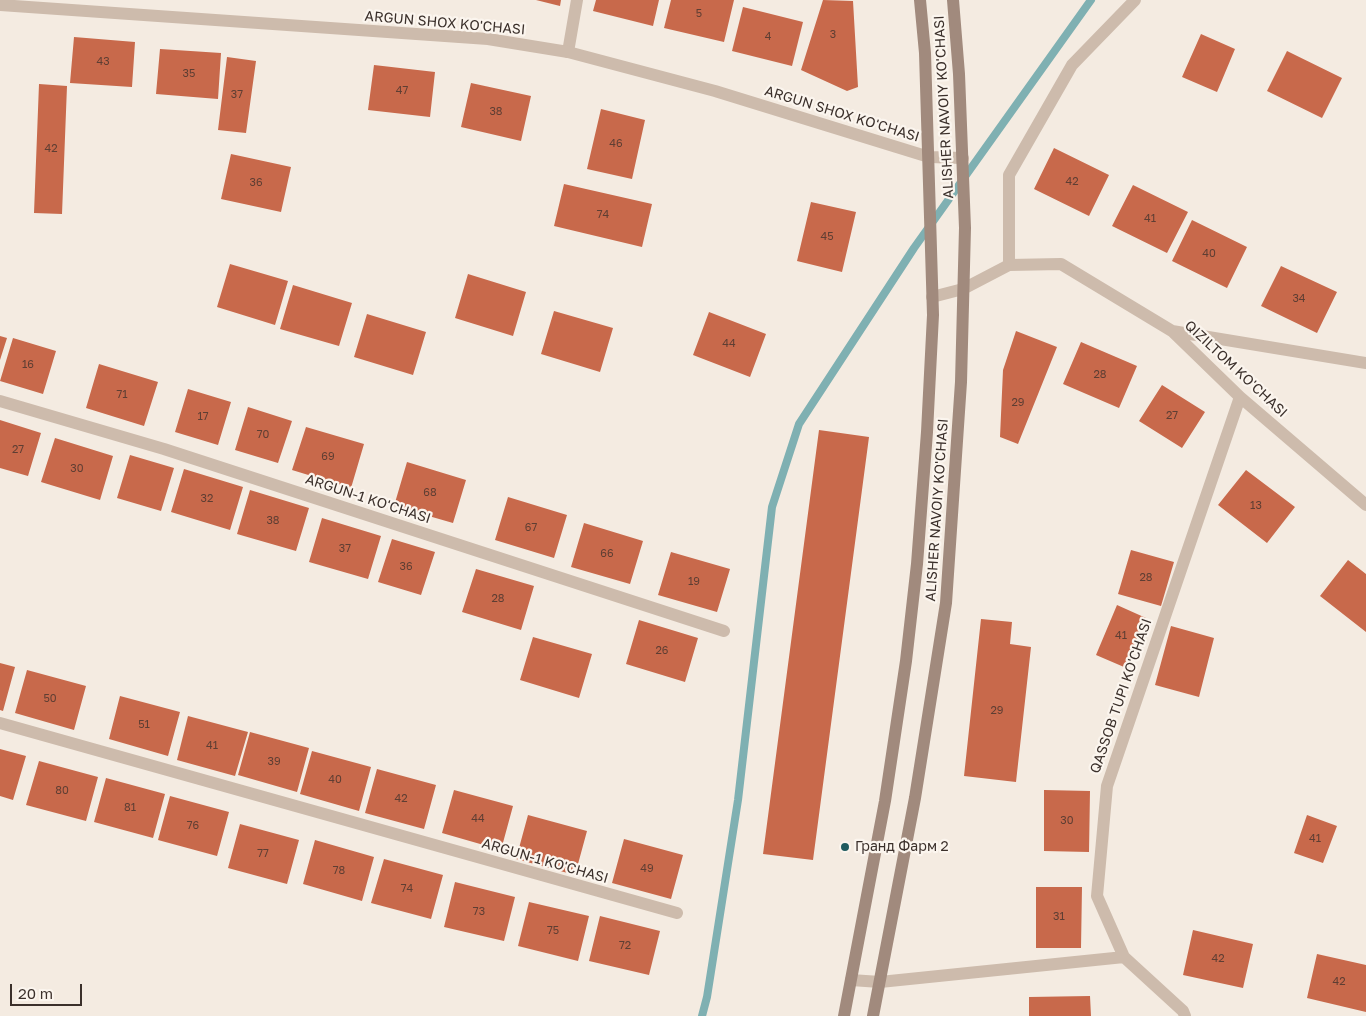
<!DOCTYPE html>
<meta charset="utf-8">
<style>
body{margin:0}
#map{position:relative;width:1366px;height:1016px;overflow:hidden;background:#f4ebe1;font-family:"Golos Text",sans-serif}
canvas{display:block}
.scale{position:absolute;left:10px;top:984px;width:72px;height:22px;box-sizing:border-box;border:2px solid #3b302b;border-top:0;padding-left:6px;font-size:15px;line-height:18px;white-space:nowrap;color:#3b302b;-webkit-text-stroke:4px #fbf5ee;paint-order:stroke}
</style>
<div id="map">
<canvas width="1366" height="1016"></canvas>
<div class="scale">20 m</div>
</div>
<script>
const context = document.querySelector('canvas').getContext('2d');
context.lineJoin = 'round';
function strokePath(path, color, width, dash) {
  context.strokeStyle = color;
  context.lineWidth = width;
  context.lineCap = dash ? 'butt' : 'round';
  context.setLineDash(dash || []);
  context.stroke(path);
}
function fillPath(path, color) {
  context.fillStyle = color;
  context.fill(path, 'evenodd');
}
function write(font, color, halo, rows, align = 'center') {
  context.font = font + ' "Golos Text",sans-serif';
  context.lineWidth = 4.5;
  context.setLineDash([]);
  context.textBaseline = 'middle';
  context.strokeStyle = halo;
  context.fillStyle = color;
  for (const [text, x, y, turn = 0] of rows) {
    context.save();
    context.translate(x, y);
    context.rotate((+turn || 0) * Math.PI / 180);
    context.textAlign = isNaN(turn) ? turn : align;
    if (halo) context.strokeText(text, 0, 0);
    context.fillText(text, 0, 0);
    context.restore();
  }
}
strokePath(new Path2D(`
 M 702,1016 L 707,997 L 738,800 L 772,507 L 799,424 L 914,248 L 1091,0`), '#7fb0b2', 8);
fillPath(new Path2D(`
 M 536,0 L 561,0 L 560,6 Z
 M 596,0 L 659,0 L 653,26 L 593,11 Z
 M 671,0 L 734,0 L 724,42 L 664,28 Z
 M 823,0 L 853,1 L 858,87 L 847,91 L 801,70 Z
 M 743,7 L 803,22 L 792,66 L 732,51 Z
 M 1201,34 L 1235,49 L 1217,92 L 1182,77 Z
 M 74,37 L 135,42 L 132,87 L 70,83 Z
 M 160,49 L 221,53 L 218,99 L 156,94 Z
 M 1287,51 L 1342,78 L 1322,118 L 1267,91 Z
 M 227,57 L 256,61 L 246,133 L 218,130 Z
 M 374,65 L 435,72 L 430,117 L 368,110 Z
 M 471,83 L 531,96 L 521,141 L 461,127 Z
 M 39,84 L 67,86 L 62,214 L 34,213 Z
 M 601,109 L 645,120 L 632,179 L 587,169 Z
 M 1054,148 L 1109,175 L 1089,216 L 1034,189 Z
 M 231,154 L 291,167 L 281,212 L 221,199 Z
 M 564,184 L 652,204 L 642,247 L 554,226 Z
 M 1133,185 L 1188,212 L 1167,253 L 1112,226 Z
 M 811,202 L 856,212 L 842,272 L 797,261 Z
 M 1192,220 L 1247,247 L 1227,288 L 1172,261 Z
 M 230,264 L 288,281 L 275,325 L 217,307 Z
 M 1281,266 L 1337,292 L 1317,333 L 1261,306 Z
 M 468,274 L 526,292 L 513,336 L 455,318 Z
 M 293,285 L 352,303 L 339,346 L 280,329 Z
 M 554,311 L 613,328 L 600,372 L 541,354 Z
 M 709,312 L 766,334 L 750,377 L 693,355 Z
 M 367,314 L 426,332 L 413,375 L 354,357 Z
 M 1016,331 L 1057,347 L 1018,444 L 1000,437 L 1003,370 Z
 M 0,336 L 7,338 L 0,360 Z
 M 13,338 L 56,351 L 43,394 L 0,381 Z
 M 1081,342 L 1137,366 L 1119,408 L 1063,384 Z
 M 99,364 L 158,382 L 144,426 L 86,408 Z
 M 1162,385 L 1205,412 L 1182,448 L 1139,421 Z
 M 188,389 L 231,402 L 218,445 L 175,432 Z
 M 248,407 L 292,421 L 278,463 L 235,450 Z
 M 0,420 L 41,433 L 28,476 L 0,468 Z
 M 306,427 L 364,444 L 351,488 L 292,470 Z
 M 819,430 L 869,437 L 813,860 L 763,854 Z
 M 55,438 L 113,456 L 100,500 L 41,482 Z
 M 130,455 L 174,468 L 161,511 L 117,498 Z
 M 407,462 L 466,480 L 453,523 L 394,506 Z
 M 184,469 L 243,487 L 230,530 L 171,512 Z
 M 1246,470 L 1295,507 L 1267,543 L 1218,505 Z
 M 250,490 L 309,508 L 296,551 L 237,534 Z
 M 508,497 L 567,515 L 554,558 L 495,540 Z
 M 322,518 L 381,536 L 368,579 L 309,562 Z
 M 584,523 L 643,541 L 630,584 L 571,567 Z
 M 392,539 L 435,552 L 421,595 L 378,582 Z
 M 1131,550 L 1174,562 L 1161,606 L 1118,594 Z
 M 671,552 L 730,569 L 717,612 L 658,595 Z
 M 1348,560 L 1366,574 L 1366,632 L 1320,596 Z
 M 476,569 L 534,586 L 521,630 L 462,612 Z
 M 1117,605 L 1146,618 L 1124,667 L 1096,655 Z
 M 981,619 L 1012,622 L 1010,644 L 1031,647 L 1016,782 L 964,776 Z
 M 639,620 L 698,638 L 685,682 L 626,664 Z
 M 1171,626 L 1214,638 L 1199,697 L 1155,685 Z
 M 533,637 L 592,654 L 579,698 L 520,680 Z
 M 0,663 L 15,667 L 3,711 L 0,710 Z
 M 27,670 L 86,686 L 74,730 L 15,713 Z
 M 120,696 L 180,712 L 168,756 L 109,739 Z
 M 188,716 L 248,732 L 235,776 L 177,760 Z
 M 250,732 L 309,748 L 297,792 L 238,775 Z
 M 0,749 L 26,756 L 13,800 L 0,796 Z
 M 312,751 L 371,767 L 359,811 L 300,794 Z
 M 39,761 L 98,777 L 86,821 L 26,805 Z
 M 377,769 L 436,785 L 424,829 L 365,813 Z
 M 106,778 L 165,794 L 153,838 L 94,822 Z
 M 454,790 L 513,806 L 501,850 L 442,833 Z
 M 1044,790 L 1090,791 L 1089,852 L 1044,851 Z
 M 170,796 L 229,812 L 217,856 L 158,840 Z
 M 528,815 L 587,831 L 575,875 L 516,859 Z
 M 1307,815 L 1337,826 L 1323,863 L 1294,853 Z
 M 240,824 L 299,840 L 287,884 L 228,868 Z
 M 624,839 L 683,855 L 671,899 L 612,883 Z
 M 315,840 L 374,857 L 362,901 L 303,884 Z
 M 384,859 L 443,875 L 431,919 L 371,903 Z
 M 455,882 L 515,897 L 504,941 L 444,927 Z
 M 1036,887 L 1082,887 L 1081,948 L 1036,948 Z
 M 529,902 L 589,916 L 578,961 L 518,946 Z
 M 600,916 L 660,931 L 649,975 L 589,961 Z
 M 1193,930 L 1253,944 L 1243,988 L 1183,975 Z
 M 1317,954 L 1366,965 L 1366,1012 L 1307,998 Z
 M 1090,996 L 1091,1016 L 1029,1016 L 1029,997 Z`), '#c8694b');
strokePath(new Path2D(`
 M 568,52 L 577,0
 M 1009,265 L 1009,175 L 1072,65 L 1135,0
 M 932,297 L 963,289 L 1009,265 L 1061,264 L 1172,331 L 1240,397 L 1366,505
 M 1172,331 L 1366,363
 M 0,401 L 164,449 L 724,631
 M 0,723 L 677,913
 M 851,980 L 880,982 L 1124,957
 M 1185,1016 L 1183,1011 L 1124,957 L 1097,896 L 1107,786 L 1240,397`), '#cdbbac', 12);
strokePath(new Path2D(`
 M 0,5 L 488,39 L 568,52 L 715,91 L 929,157 L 963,158`), '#cdbbac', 12);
strokePath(new Path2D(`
 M 844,1016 L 885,801 L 906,661 L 917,564 L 927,432 L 933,315 L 925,53 L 920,0
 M 873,1016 L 915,798 L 946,603 L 961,382 L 965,228 L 959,74 L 953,0`), '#a18a7d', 12);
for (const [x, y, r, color] of [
 [845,847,5,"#1f5a5e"]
]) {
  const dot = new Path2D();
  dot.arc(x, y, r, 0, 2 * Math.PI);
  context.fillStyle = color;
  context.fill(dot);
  strokePath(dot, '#fbf5ee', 2);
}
write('11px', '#5e3e33', null, [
 ["5",699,14],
 ["3",833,35],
 ["4",768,37],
 ["43",103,62],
 ["35",189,74],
 ["47",402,91],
 ["37",237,95],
 ["38",496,112],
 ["46",616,144],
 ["42",51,149],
 ["42",1072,182],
 ["36",256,183],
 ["74",603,215],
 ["41",1150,219],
 ["45",827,237],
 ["40",1209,254],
 ["34",1299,299],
 ["44",729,344],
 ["16",28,365],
 ["28",1100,375],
 ["71",122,395],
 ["29",1018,403],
 ["27",1172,416],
 ["17",203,417],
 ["70",263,435],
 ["27",18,450],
 ["69",328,457],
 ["30",77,469],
 ["68",430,493],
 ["32",207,499],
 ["13",1256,506],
 ["38",273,521],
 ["67",531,528],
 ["37",345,549],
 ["66",607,554],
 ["36",406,567],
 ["28",1146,578],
 ["19",694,582],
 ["28",498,599],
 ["41",1121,636],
 ["26",662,651],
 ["50",50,699],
 ["29",997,711],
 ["51",144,725],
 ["41",212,746],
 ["39",274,762],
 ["40",335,780],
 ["80",62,791],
 ["42",401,799],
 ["81",130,808],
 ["44",478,819],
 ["30",1067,821],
 ["76",193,826],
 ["41",1315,839],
 ["77",263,854],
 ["49",647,869],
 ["78",339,871],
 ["74",407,889],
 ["73",479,912],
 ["31",1059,917],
 ["75",553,931],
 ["72",625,946],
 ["42",1218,959],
 ["42",1339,982]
]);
write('14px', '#3b302b', '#fbf5ee', [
 ["ARGUN SHOX KO'CHASI",445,23,5],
 ["ALISHER NAVOIY KO'CHASI",944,107,-93],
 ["ARGUN SHOX KO'CHASI",842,114,17],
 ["QIZILTOM KO'CHASI",1236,369,43],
 ["ARGUN-1 KO'CHASI",368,499,18],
 ["ALISHER NAVOIY KO'CHASI",937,510,-86],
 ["QASSOB TUPI KO'CHASI",1121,696,-71],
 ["ARGUN-1 KO'CHASI",545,861,16]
]);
write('14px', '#3b302b', '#fbf5ee', [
 ["Гранд Фарм 2",855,847]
], 'left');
</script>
